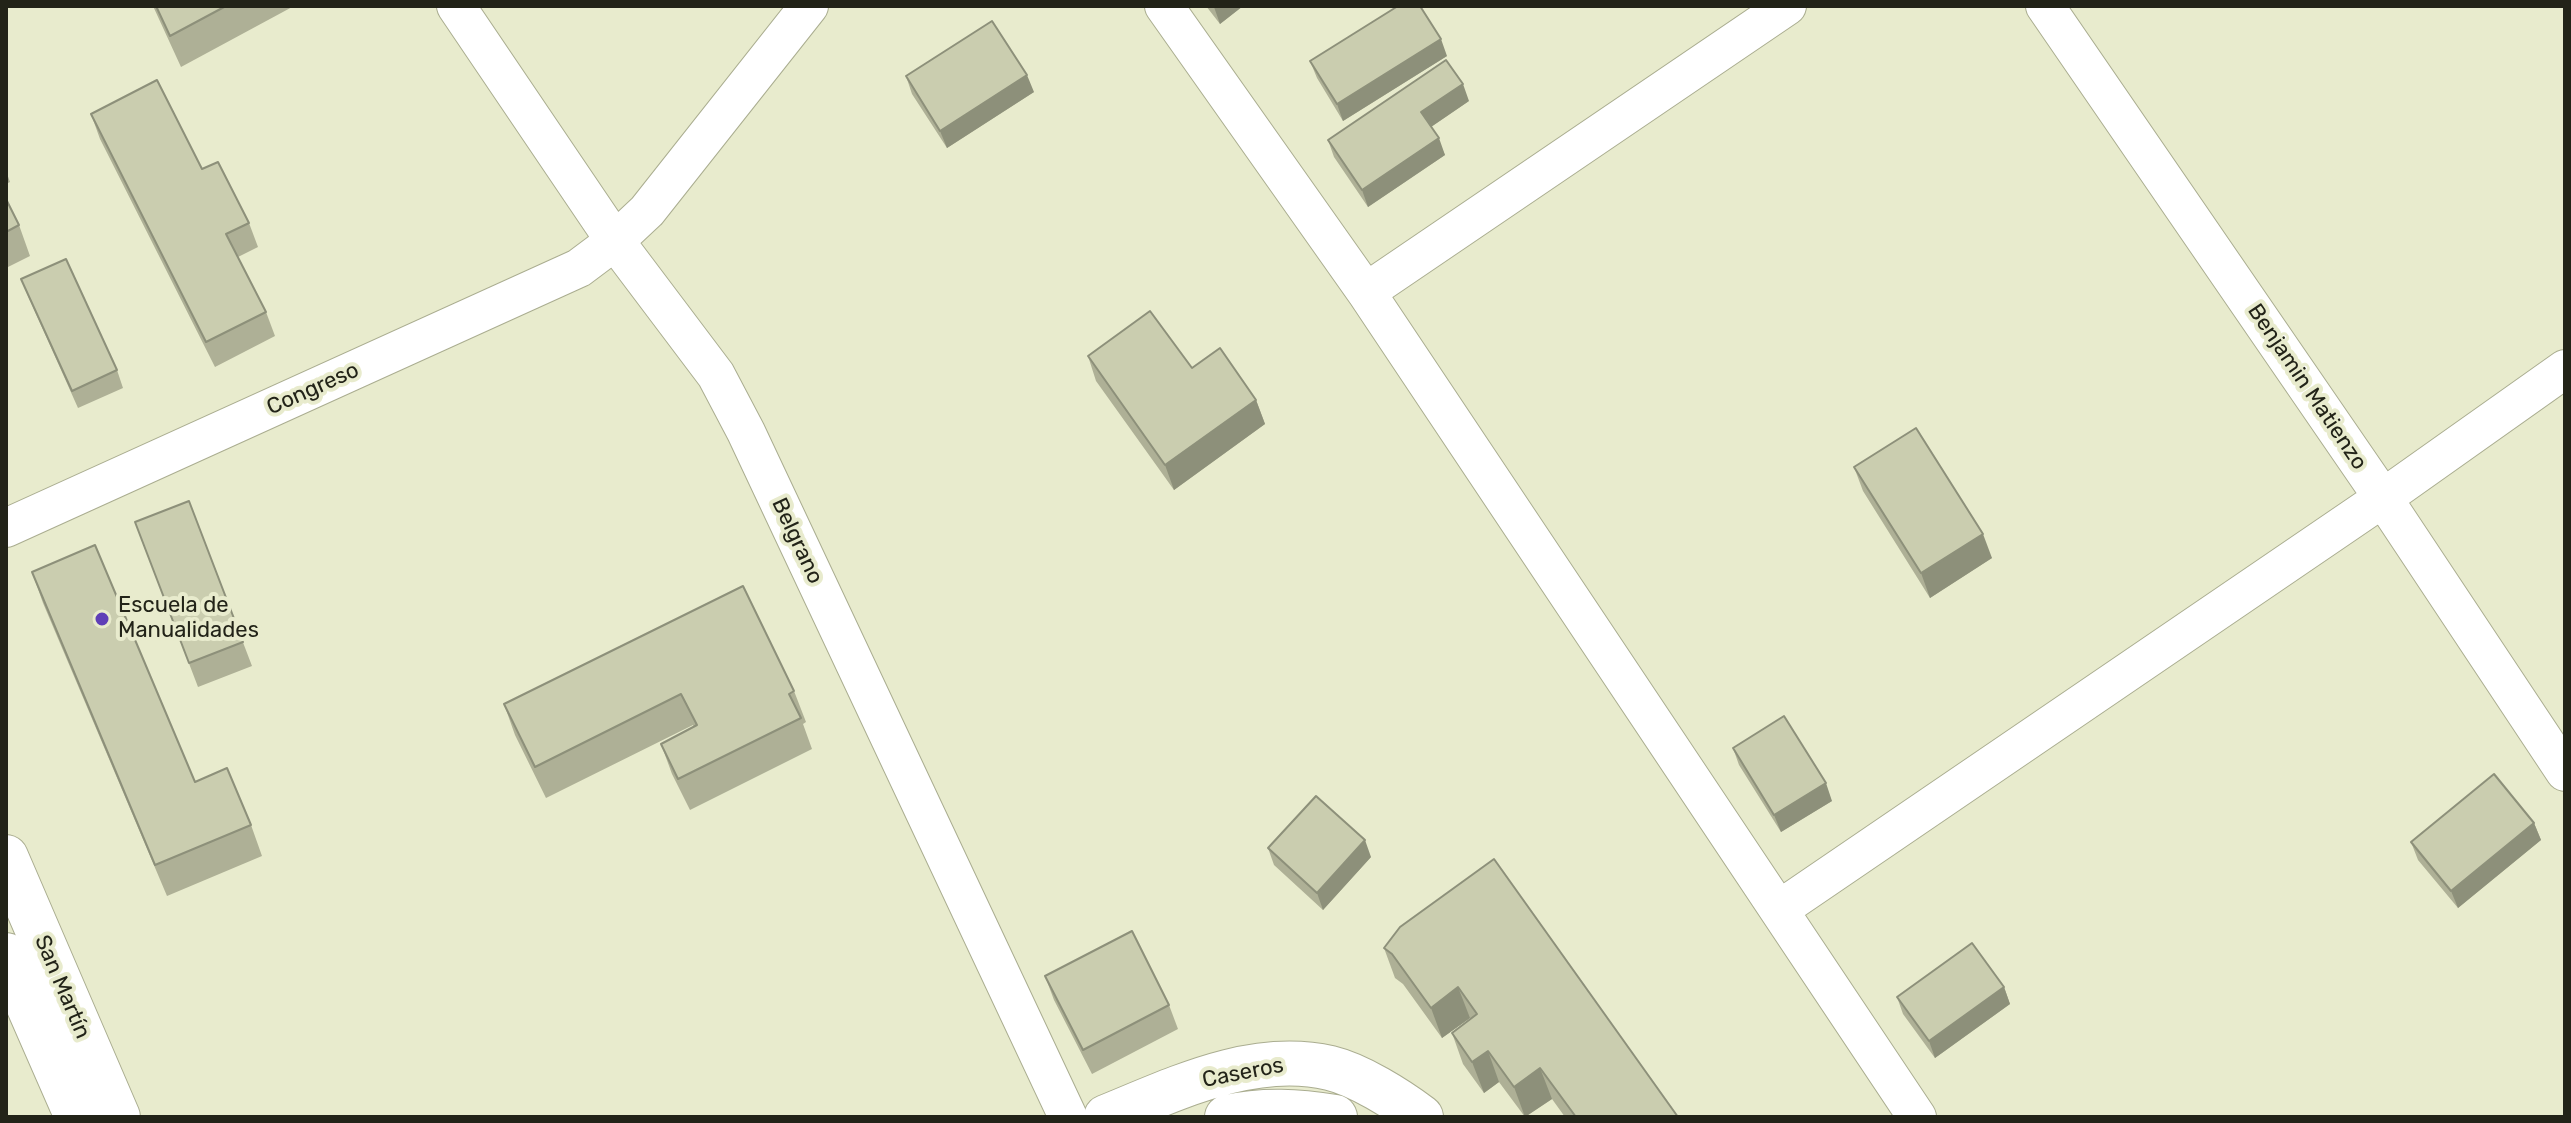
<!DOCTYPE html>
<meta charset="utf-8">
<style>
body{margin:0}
#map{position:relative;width:2571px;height:1123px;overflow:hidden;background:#e8ebcd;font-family:Rubik,sans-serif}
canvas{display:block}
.frame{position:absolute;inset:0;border:8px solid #222318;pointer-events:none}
</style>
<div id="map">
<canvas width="2571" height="1123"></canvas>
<div class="frame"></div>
</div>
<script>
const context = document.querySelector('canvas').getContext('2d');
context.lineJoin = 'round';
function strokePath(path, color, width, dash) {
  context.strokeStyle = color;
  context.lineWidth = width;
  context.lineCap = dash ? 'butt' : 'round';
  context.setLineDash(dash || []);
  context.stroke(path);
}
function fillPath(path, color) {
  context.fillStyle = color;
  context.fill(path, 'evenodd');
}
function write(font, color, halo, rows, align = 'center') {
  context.font = font + ' Rubik,sans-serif';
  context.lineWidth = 8;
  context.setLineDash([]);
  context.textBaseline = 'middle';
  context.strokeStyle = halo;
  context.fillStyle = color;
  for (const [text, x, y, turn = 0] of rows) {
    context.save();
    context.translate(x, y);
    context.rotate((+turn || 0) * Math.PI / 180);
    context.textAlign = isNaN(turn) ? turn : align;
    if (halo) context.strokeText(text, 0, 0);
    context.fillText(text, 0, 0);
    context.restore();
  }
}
const minor = new Path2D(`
 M 456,6 L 615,241 L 716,375 L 746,432 L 1068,1117
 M 1164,6 L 1366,292 L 1917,1117
 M 2045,6 L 2383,498 L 2565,772
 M 1366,292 L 1787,6
 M 6,528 L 579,268 L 615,241 L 647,211 L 809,6
 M 1780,909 L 2383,498 L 2565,369`);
const tertiary = new Path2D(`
 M 6,857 L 118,1117
 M 6,955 L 77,1117`);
const secondary = new Path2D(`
 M 1106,1117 C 1175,1089 1253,1050 1330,1068 C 1359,1075 1397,1099 1421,1117
 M 1227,1117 C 1264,1109 1298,1111 1335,1117`);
strokePath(minor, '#aaad90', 40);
strokePath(tertiary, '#aaad90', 46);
strokePath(secondary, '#aaad90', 46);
strokePath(minor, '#fff', 38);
strokePath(tertiary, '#fff', 44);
strokePath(secondary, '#fff', 44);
fillPath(new Path2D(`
 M 153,6 L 294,6 L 181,67 Z
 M 1206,6 L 1243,6 L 1220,24 Z
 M 1447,56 L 1343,121 L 1317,78 L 1310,61 Z
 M 906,76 L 1034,92 L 947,148 L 912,94 Z
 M 1469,101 L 1431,127 L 1445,155 L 1368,207 L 1334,157 L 1328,140 Z
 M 91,114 L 202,169 L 249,223 L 258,247 L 238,257 L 266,312 L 275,336 L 215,367 L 100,139 Z
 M 6,171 L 10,182 L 6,184 Z
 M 6,199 L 19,225 L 30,256 L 6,268 Z
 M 21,279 L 117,370 L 123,388 L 78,408 L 28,296 Z
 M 1088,356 L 1192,368 L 1256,400 L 1265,424 L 1174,490 L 1096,381 Z
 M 1854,467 L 1992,558 L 1930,598 L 1863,491 Z
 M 189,501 L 252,666 L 198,687 L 135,522 Z
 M 32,572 L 195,782 L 251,825 L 262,856 L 167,896 L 43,603 Z
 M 743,586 L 794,691 L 806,722 L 803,724 L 812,749 L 690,810 L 672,774 L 661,744 L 694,727 L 693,725 L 546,798 L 515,735 L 504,704 Z
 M 1733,748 L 1832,801 L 1781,832 L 1739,765 Z
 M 2534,823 L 2541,840 L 2458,908 L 2418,860 L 2411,842 Z
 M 1268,848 L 1371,857 L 1323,910 L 1274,865 Z
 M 1400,927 L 1678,1117 L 1565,1117 L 1552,1099 L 1525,1117 L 1499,1082 L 1484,1093 L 1463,1064 L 1452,1033 L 1471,1019 L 1470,1018 L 1442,1038 L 1403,984 L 1395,978 L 1384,948 Z
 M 1045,976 L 1169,1005 L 1178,1029 L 1092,1074 L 1054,1000 Z
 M 2004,987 L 2010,1004 L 1935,1058 L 1903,1014 L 1897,997 Z`), '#aeb096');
fillPath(new Path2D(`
 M 1216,6 L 1243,6 L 1220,24 L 1214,7 Z
 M 1441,39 L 1447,56 L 1343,121 L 1337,104 Z
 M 1027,75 L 1034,92 L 947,148 L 940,131 Z
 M 1463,84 L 1469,101 L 1428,129 L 1421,112 Z
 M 1439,138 L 1445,155 L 1368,207 L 1362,190 Z
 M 1256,400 L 1265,424 L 1174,490 L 1165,465 Z
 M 1983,534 L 1992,558 L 1930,598 L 1921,573 Z
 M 1826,783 L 1832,801 L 1781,832 L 1774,815 Z
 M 2534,823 L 2541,840 L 2458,908 L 2451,891 Z
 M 1365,840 L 1371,857 L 1323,910 L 1317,893 Z
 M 1458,987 L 1470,1018 L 1442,1038 L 1431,1008 Z
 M 2004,987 L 2010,1004 L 1935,1058 L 1929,1041 Z
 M 1488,1051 L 1499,1082 L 1484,1093 L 1472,1062 Z
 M 1540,1068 L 1552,1099 L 1525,1117 L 1514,1087 Z`), '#8d907a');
const building = new Path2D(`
 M 156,6 L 226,6 L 170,36 Z
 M 1398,6 L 1420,6 L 1441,39 L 1337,104 L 1310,61 Z
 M 992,21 L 1027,75 L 940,131 L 906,76 Z
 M 1446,60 L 1463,84 L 1421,112 L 1439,138 L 1362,190 L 1328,140 Z
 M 157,80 L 202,169 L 218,162 L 249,223 L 226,234 L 266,312 L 206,342 L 91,114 Z
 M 6,199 L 19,225 L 6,232 Z
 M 66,259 L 117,370 L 72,391 L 21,279 Z
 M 1150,311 L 1192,368 L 1220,348 L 1256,400 L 1165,465 L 1088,356 Z
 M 1916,428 L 1983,534 L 1921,573 L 1854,467 Z
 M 189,501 L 243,642 L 189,663 L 135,522 Z
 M 95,545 L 195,782 L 227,768 L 251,825 L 155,865 L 32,572 Z
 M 743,586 L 794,691 L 789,694 L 801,718 L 678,779 L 661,744 L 697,725 L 681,694 L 535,767 L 504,704 Z
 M 1784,716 L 1826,783 L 1774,815 L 1733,748 Z
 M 2494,774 L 2534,823 L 2451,891 L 2411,842 Z
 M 1316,796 L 1365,840 L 1317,893 L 1268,848 Z
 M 1494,859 L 1678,1117 L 1576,1117 L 1540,1068 L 1514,1087 L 1488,1051 L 1472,1062 L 1452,1033 L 1477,1014 L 1458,987 L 1431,1008 L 1392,954 L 1384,948 L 1400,927 Z
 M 1132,931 L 1169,1005 L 1083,1050 L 1045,976 Z
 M 1972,943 L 2004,987 L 1929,1041 L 1897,997 Z`);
fillPath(building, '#cacdaf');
strokePath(building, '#8d907a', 2);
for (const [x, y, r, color] of [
 [102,619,8,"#5f3fb7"]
]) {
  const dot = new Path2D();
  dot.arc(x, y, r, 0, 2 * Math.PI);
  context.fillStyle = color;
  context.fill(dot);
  strokePath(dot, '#e8ebcd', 3);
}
write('22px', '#222318', '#e8ebcd', [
 ["Benjamin Matienzo",2307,387,56],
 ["Congreso",313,389,-24],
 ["Belgrano",797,541,65],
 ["San Martín",62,987,67],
 ["Caseros",1243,1073,-11]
]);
write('22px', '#222318', '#e8ebcd', [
 ["Escuela de",118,606],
 ["Manualidades",118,631]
], 'left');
</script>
